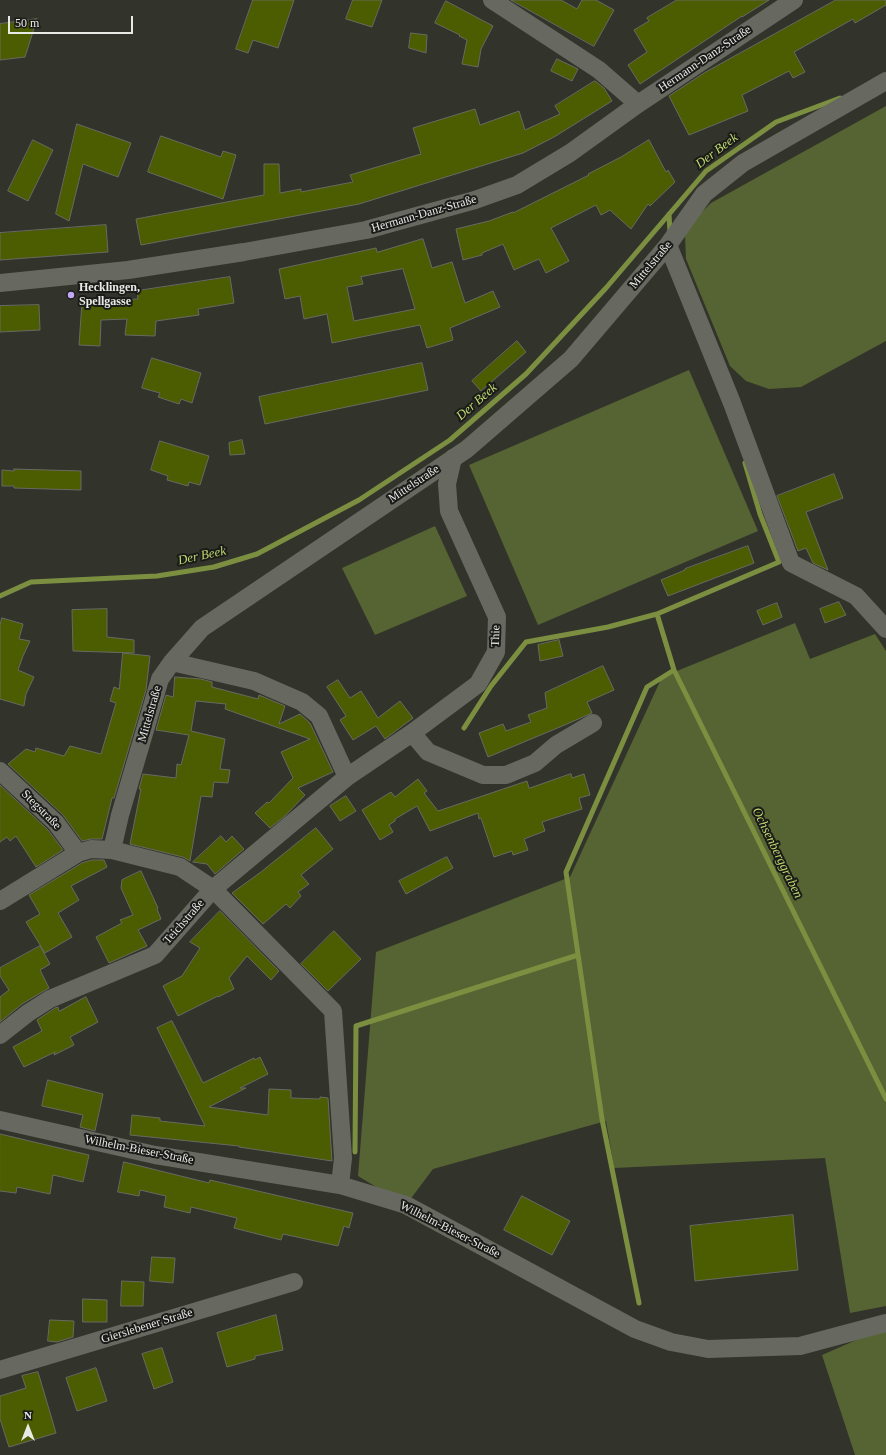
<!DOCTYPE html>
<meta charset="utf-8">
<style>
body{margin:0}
#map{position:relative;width:886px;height:1455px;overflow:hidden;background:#32342c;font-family:Georgia,serif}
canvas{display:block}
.north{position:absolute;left:8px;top:1407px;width:40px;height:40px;-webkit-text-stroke:3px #1a1b18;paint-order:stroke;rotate:0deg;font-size:11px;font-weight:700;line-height:16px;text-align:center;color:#e9eae5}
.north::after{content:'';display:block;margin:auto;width:14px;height:18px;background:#e9eae5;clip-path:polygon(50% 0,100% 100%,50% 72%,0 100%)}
.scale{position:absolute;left:8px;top:16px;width:125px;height:18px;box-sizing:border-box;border:2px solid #e9eae5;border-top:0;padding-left:5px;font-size:12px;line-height:14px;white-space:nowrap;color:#e9eae5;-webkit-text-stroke:3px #1a1b18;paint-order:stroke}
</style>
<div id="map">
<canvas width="886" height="1455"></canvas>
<div class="north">N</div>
<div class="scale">50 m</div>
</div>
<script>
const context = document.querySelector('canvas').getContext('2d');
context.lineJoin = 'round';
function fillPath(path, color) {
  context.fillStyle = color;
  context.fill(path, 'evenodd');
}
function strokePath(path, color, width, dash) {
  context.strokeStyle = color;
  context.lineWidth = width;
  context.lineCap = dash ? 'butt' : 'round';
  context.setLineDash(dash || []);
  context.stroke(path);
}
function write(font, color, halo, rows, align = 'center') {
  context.font = font + ' Georgia,serif';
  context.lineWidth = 4;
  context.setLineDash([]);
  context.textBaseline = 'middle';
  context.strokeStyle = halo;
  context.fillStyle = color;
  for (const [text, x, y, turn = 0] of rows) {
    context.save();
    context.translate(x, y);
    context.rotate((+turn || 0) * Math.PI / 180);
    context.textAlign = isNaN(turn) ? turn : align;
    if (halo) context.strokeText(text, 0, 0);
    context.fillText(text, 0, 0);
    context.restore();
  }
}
fillPath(new Path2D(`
 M 886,106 L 886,341 L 801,387 L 769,389 L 746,381 L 730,366 L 686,259 L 685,236 L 695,219 L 711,203 Z
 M 689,370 L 758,531 L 538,625 L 469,465 Z
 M 435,526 L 467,596 L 375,635 L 342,568 Z
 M 795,623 L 810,659 L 875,634 L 886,651 L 886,1306 L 850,1313 L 825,1158 L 614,1168 L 606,1121 L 433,1169 L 406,1205 L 358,1176 L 376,952 L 570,877 L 662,677 Z
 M 886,1327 L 886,1455 L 855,1455 L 822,1355 Z`), '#566332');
strokePath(new Path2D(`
 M 669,214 L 670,233
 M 0,596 L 31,582 L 157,576 L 214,567 L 257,554 L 359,500 L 450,440 L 526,374 L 606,288 L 706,171 L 776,122 L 840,98
 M 657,614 L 674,670 L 886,1099
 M 464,728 L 491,686 L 526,642 L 608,627 L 657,614 L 779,562 L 760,514 L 745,463
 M 355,1152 L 356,1026 L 578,955
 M 639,1303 L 602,1119 L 566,872 L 647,687 L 674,670`), '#7c8f41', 5);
const building = new Path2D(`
 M 253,0 L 294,0 L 278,48 L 253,40 L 248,53 L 236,49 Z
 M 353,0 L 382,0 L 372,27 L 346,19 Z
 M 511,0 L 561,0 L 577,9 L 582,0 L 596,0 L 614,10 L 594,46 Z
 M 677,0 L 769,0 L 742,17 L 742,16 L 640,84 L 628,65 L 647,52 L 634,30 L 649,21 L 647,18 Z
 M 836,0 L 886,0 L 886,5 L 855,23 L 853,19 L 794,52 L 805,72 L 793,78 L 789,71 L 742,95 L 748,111 L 689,135 L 669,96 L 704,73 Z
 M 446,1 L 493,26 L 481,49 L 478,67 L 462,64 L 467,40 L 459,36 L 460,35 L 435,23 Z
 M 37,19 L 25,57 L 0,60 L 0,24 Z
 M 411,33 L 427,35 L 426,53 L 409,48 Z
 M 557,59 L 578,69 L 572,81 L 551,71 Z
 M 595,81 L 604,88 L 612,101 L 554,137 L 523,153 L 359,204 L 141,245 L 136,219 L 264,195 L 264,164 L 279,164 L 280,193 L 301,189 L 301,192 L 353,182 L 350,175 L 421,154 L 413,128 L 475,109 L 480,125 L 519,111 L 525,130 L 560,114 L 555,106 Z
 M 77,124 L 131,143 L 118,177 L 83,164 L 69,221 L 56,214 Z
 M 161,136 L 221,157 L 223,151 L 236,155 L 223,199 L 148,172 Z
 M 33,140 L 53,150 L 28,201 L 8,191 Z
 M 649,140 L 666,172 L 668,170 L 675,182 L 650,206 L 648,204 L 631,229 L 610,210 L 601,215 L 596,205 L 551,228 L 569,261 L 546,273 L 539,259 L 514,270 L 503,244 L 482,253 L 482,255 L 463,260 L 456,229 L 489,221 L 513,212 L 513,213 L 589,175 L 588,174 L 621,157 Z
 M 106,225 L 108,252 L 0,260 L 0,233 Z
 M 423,239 L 432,268 L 452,262 L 465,303 L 493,291 L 500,307 L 450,328 L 453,340 L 427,348 L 420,325 L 332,343 L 327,314 L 304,319 L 300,296 L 285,299 L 279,269 L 376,248 L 377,252 ZM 403,269 L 415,309 L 354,321 L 347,287 L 363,284 L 361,277 Z
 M 230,277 L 234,303 L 198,309 L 199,315 L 156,321 L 155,336 L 125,335 L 127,319 L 101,320 L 100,346 L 79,345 L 82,302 L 138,299 L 137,291 Z
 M 39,305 L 40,330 L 0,332 L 0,306 Z
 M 517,341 L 526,352 L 481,391 L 472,381 Z
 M 152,358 L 201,373 L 192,403 L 181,399 L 179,404 L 158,397 L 160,393 L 142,388 Z
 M 422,363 L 428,390 L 265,424 L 259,397 Z
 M 242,440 L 245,454 L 230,455 L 229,443 Z
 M 160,441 L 209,456 L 200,485 L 189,482 L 188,486 L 167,480 L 168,476 L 151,470 Z
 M 14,469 L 81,471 L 81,490 L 14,488 L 14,486 L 2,486 L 2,470 L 14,471 Z
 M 834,474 L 843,498 L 806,512 L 828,570 L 813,563 L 806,548 L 798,551 L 777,496 Z
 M 748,546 L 754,563 L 668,596 L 661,580 L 685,570 L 685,569 Z
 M 839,602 L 846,615 L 825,623 L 820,609 Z
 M 777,603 L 782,617 L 763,625 L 757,611 Z
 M 107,609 L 107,637 L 134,640 L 134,653 L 73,651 L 72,610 Z
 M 2,618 L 23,624 L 19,639 L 30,641 L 23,656 L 18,670 L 34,677 L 26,694 L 24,706 L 0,699 L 0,626 Z
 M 559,640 L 563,656 L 540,661 L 538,645 Z
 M 123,653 L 150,656 L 146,690 L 114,798 L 112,798 L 102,839 L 91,839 L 82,841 L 63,815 L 8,764 L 26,749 L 35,752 L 36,748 L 64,756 L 70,746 L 101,754 L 116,703 L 110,701 L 114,687 L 119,689 Z
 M 603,666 L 614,690 L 587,702 L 592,713 L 567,724 L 488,757 L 479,733 L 503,724 L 506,731 L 531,722 L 528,715 L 547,708 L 545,693 Z
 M 175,677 L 201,679 L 212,682 L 212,687 L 258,699 L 259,695 L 285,706 L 279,724 L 300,714 L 310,723 L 333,772 L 298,788 L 305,795 L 285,816 L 270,828 L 255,813 L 267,802 L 269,803 L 293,778 L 281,752 L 310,739 L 225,709 L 226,704 L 196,701 L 191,731 L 225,739 L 220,769 L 230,770 L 228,783 L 214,782 L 212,797 L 201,796 L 190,861 L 183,857 L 130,844 L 141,789 L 139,789 L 143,774 L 176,778 L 177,764 L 181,765 L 189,735 L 156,730 L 166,695 L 173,697 Z
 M 338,680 L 350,698 L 361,691 L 378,718 L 400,701 L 413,718 L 385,739 L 376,726 L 353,740 L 340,720 L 346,716 L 327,687 Z
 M 571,774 L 572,778 L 584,774 L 590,795 L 579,798 L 582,809 L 542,822 L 545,831 L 524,839 L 528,850 L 513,855 L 512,851 L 494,857 L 481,818 L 479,819 L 478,813 L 430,831 L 417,806 L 395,819 L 395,821 L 389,825 L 393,832 L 380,840 L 362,810 L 391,792 L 395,797 L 418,779 L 427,791 L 424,793 L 438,811 L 527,781 L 529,788 Z
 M 0,785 L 48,830 L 63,850 L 36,867 L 16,836 L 10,841 L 7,837 L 0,842 Z
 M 346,796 L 356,811 L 340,821 L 330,806 Z
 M 316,828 L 333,849 L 301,875 L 309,884 L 298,892 L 301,896 L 290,908 L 286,904 L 263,924 L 232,893 L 261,872 Z
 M 221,836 L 226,842 L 232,836 L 244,849 L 215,874 L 207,864 L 193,862 Z
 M 447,857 L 453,868 L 406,894 L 399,881 Z
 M 92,860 L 104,860 L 107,867 L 71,886 L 79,900 L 58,913 L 72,937 L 45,953 L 26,922 L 40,914 L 29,895 L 82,863 Z
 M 141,871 L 158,908 L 157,909 L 161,919 L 138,930 L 147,946 L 109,963 L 96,937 L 122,923 L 120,920 L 133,915 L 121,888 L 122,880 Z
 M 220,911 L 279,971 L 271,980 L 247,956 L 229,978 L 234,989 L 218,997 L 218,996 L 178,1016 L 163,986 L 182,976 L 200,948 L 190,942 Z
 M 334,931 L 361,959 L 328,991 L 301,964 Z
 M 40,946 L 50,964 L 40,970 L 49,988 L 22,1004 L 0,1022 L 0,997 L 9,990 L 0,976 L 0,968 Z
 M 86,997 L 98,1022 L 70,1037 L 74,1045 L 54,1055 L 55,1052 L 24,1067 L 13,1047 L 42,1031 L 37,1020 L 55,1008 L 58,1007 L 59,1011 Z
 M 172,1021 L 203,1083 L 254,1058 L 255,1060 L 260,1057 L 268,1074 L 240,1088 L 246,1088 L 209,1107 L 268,1115 L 269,1089 L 291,1090 L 291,1098 L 320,1099 L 320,1097 L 328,1098 L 332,1161 L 239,1147 L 239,1146 L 130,1135 L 132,1115 L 160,1118 L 160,1121 L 205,1126 L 157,1028 Z
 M 48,1080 L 103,1094 L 95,1131 L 80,1127 L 83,1115 L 42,1106 Z
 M 0,1134 L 89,1155 L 83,1182 L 53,1175 L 50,1194 L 17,1187 L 16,1193 L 0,1191 Z
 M 124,1162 L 209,1183 L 210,1180 L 353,1213 L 349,1228 L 344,1226 L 338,1246 L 283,1234 L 281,1240 L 234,1228 L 237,1218 L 191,1207 L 190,1213 L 164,1207 L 166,1196 L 140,1190 L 139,1196 L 118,1192 Z
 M 522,1196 L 570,1221 L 552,1255 L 504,1230 Z
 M 793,1215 L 798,1270 L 695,1281 L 690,1226 Z
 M 152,1257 L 175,1258 L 173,1283 L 150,1281 Z
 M 122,1281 L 144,1282 L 143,1306 L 121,1306 Z
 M 83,1299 L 107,1300 L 107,1322 L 83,1322 Z
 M 276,1315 L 283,1350 L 255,1356 L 255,1359 L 227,1367 L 217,1333 Z
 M 50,1320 L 74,1321 L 73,1337 L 57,1342 L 48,1341 Z
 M 162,1348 L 173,1382 L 154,1389 L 142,1354 Z
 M 96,1368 L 107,1401 L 77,1411 L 66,1378 Z
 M 38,1372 L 56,1433 L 9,1447 L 0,1419 L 0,1396 L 26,1388 L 22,1376 Z`);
fillPath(building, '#4c5c01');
strokePath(building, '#686a61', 1);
strokePath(new Path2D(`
 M 492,0 L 599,70 L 638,104
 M 668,245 L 732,403 L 791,563 L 856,596 L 886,629
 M 0,283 L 128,270 L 244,252 L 366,230 L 475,200 L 517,185 L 570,153 L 638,104 L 794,0
 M 172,662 L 254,681 L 302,702 L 319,716 L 347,777
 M 412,733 L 428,752 L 483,775 L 506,775 L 535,763 L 556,745 L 593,723
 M 0,771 L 56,823 L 78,853
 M 112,850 L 120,815 L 160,679 L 172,662 L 202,628 L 467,449 L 571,359 L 668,245 L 704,194 L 743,163 L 886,81
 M 0,901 L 78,853 L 91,849 L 112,850 L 180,867 L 213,889 L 333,1011 L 343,1158 L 340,1185
 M 0,1035 L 28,1013 L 50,999 L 155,955 L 213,889 L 347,777 L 412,733 L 478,684 L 496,652 L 497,617 L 449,511 L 447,484 L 453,458
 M 0,1120 L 155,1155 L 340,1185 L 406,1205 L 635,1329 L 671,1342 L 708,1349 L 800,1346 L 886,1323
 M 0,1370 L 294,1282`), '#676961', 18);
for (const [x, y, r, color] of [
 [71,295,4,"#c3a7f2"]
]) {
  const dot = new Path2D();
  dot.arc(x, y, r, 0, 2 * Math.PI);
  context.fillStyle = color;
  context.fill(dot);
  strokePath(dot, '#1a1b18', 1.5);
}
write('12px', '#e9eae5', '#1a1b18', [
 ["Hermann-Danz-Straße",705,59,-34],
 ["Hermann-Danz-Straße",424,214,-16],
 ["Mittelstraße",651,265,-50],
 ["Mittelstraße",414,484,-34],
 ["Thie",496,636,-88],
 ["Mittelstraße",150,714,-74],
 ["Stegstraße",41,810,45],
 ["Teichstraße",184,922,-49],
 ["Wilhelm-Bieser-Straße",139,1150,11],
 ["Wilhelm-Bieser-Straße",450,1230,27],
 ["Gierslebener Straße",147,1326,-17]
]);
write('bold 12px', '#e9eae5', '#1a1b18', [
 ["Hecklingen,",79,288],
 ["Spellgasse",79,302]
], 'left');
write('italic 13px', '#bfd96e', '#1a1b18', [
 ["Der Beek",717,151,-37],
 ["Der Beek",477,402,-41],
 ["Der Beek",202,556,-12],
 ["Ochsenberggraben",777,853,64]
]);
</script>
